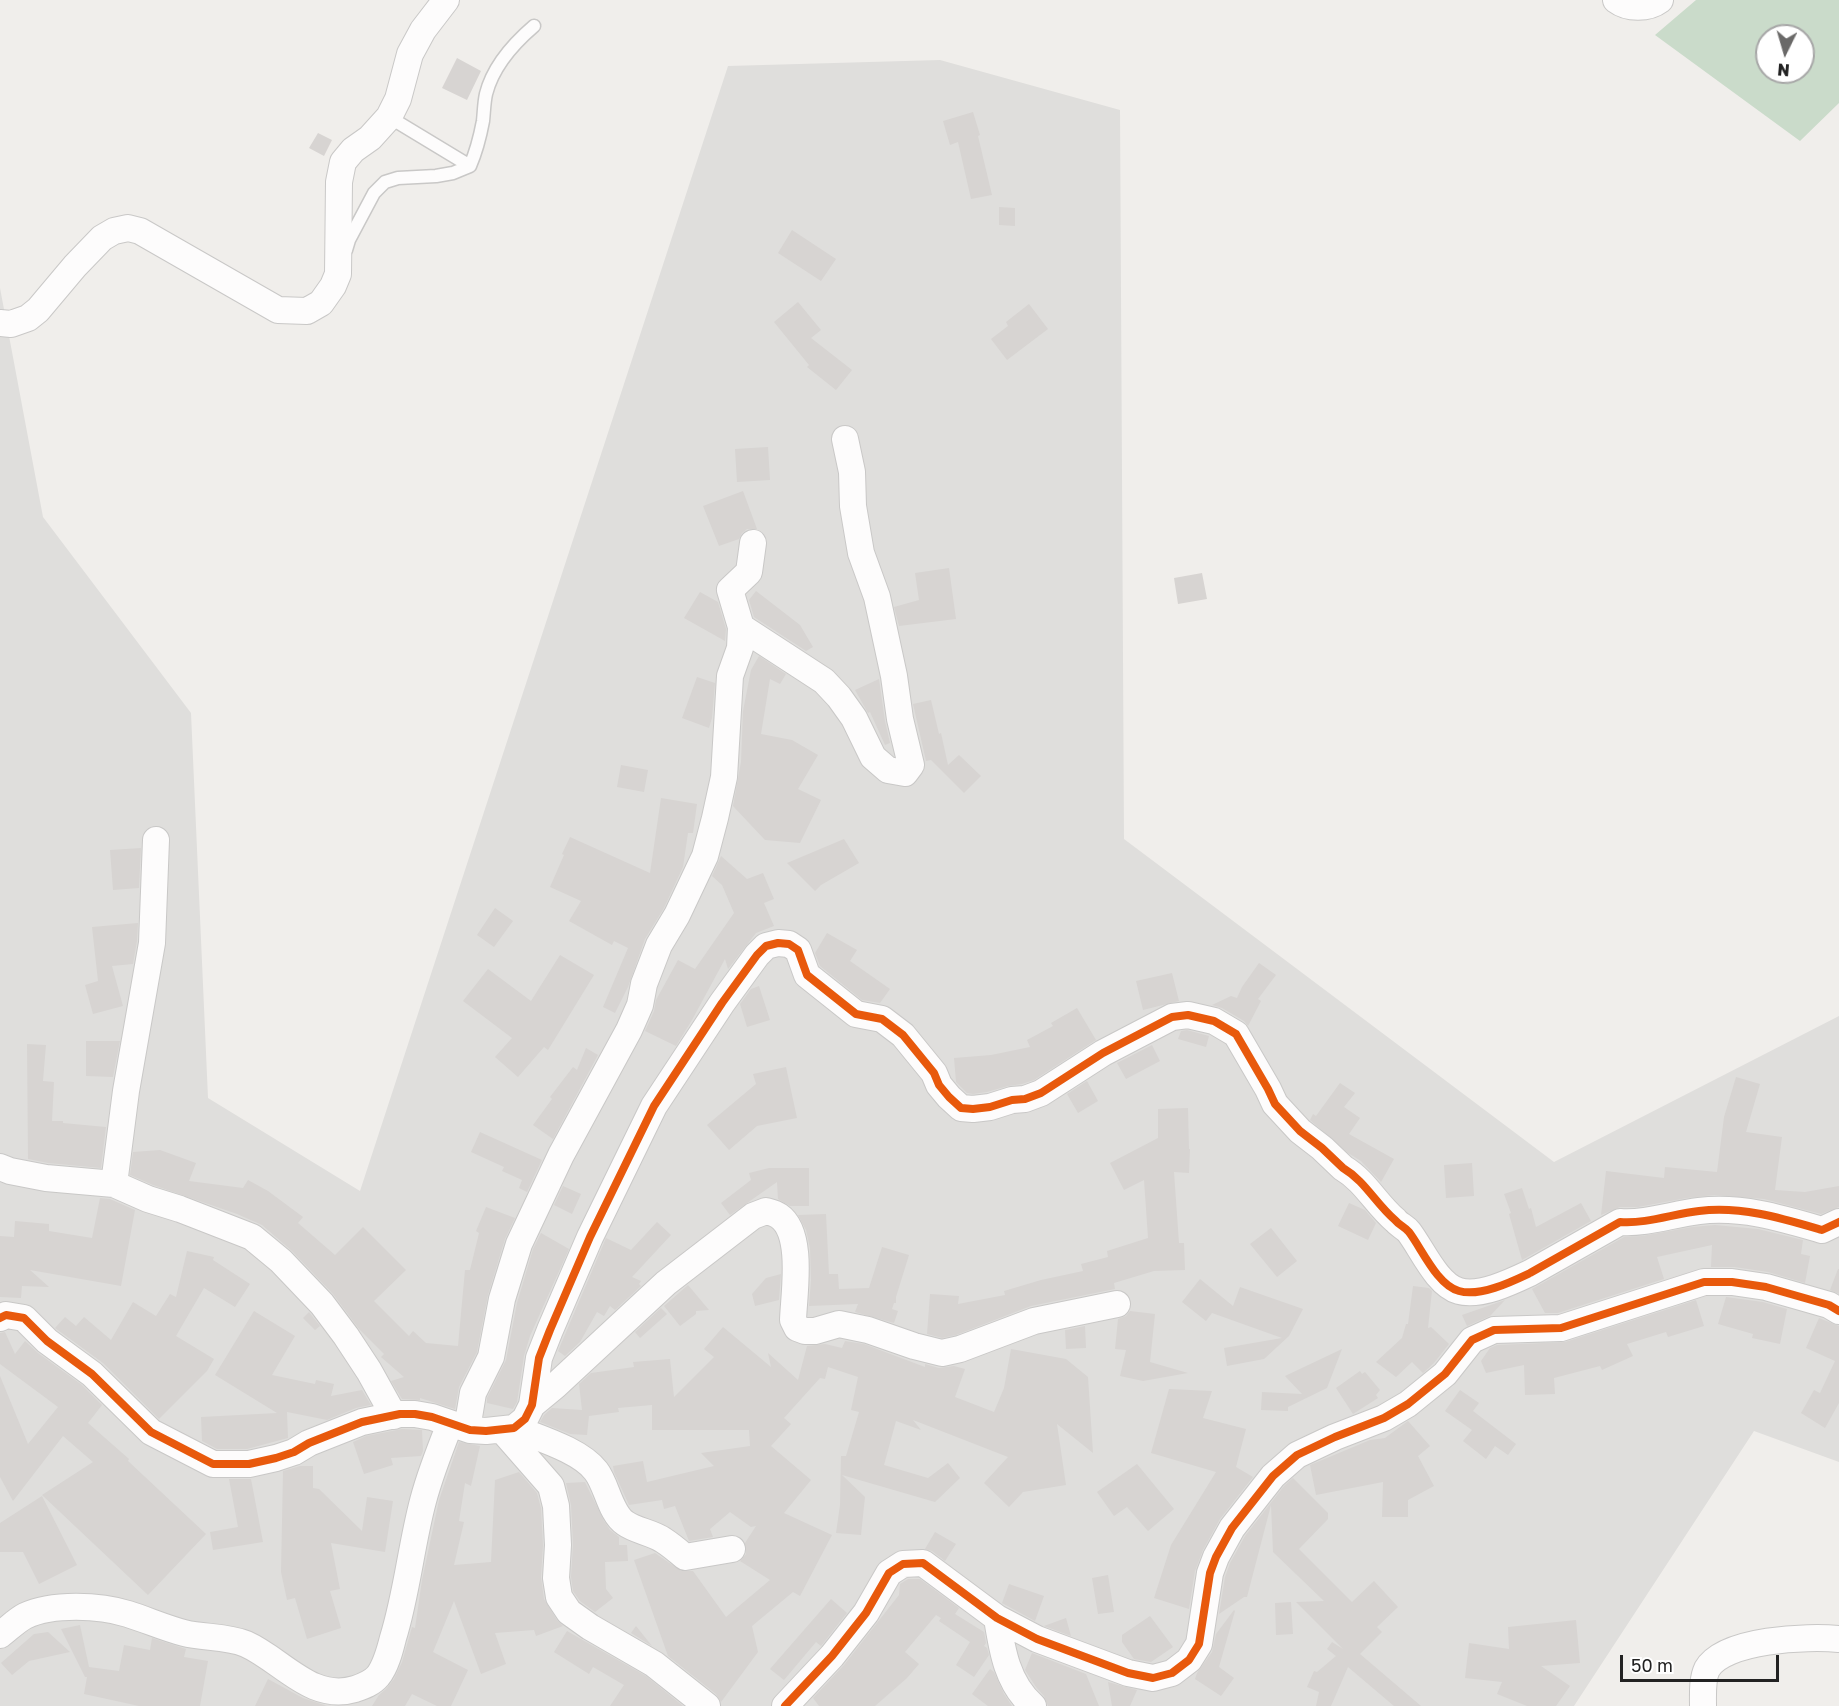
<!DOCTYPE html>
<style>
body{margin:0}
#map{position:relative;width:1839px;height:1706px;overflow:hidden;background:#f0eeeb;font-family:"Golos Text",sans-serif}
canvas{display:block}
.north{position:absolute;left:1755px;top:24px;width:60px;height:60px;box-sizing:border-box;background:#fff;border:2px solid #a7a7a7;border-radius:50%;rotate:185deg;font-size:16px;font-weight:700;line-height:24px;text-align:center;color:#222}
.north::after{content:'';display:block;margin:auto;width:21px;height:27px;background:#6a6968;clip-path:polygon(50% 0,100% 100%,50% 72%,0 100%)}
.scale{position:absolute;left:1620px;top:1655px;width:159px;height:27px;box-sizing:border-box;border:3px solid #222;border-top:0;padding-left:8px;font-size:18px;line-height:21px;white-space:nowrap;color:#222;-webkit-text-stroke:4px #fff;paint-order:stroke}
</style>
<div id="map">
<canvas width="1839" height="1706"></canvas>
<div class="north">N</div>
<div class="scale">50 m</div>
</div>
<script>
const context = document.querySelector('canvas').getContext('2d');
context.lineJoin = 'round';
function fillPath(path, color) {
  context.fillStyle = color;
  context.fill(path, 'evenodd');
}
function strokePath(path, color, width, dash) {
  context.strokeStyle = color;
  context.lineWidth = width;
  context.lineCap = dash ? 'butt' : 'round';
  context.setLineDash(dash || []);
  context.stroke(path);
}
fillPath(new Path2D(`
 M 940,60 L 1120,110 L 1124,839 L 1554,1162 L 1839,1016 L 1839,1462 L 1754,1431 L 1574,1706 L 0,1706 L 0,288 L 43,517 L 191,713 L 208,1098 L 360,1191 L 728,66 Z`), '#dfdedc');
fillPath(new Path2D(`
 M 1696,0 L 1839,0 L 1839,103 L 1800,141 L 1655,35 ZM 1767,36 L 1803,36 L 1803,72 L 1767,72 Z`), '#cadbca');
fillPath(new Path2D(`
 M 457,58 L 481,71 L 467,100 L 442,88 Z
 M 973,112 L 980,135 L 978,136 L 992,195 L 971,199 L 958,142 L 950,145 L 943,121 Z
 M 318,133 L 332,140 L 324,156 L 309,148 Z
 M 999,207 L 1015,208 L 1015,226 L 999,225 Z
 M 792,230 L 836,259 L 821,281 L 778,253 Z
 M 798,302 L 821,330 L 811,338 L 852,370 L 836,390 L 807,367 L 809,365 L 774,322 Z
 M 1029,304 L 1048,329 L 1007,360 L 991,339 L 1008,326 L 1006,322 Z
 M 768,447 L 770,480 L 737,482 L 735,449 Z
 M 743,491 L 757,529 L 747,529 L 742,533 L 739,539 L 719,546 L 703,506 Z
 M 949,568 L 956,619 L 899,626 L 894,607 L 919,600 L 915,573 Z
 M 1202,573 L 1207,599 L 1178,604 L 1174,578 Z
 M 756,591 L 800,625 L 813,647 L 806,651 L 754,617 L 749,600 Z
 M 700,592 L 718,602 L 726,629 L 725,641 L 684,618 Z
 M 759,656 L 786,674 L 780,684 L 770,679 L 761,734 L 792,740 L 818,755 L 798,789 L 821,800 L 800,843 L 765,840 L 733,806 L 741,762 L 743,711 L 751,670 Z
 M 697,677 L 715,683 L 712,718 L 709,728 L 682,718 Z
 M 879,679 L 885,721 L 890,743 L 885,745 L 870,712 L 868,713 L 855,690 Z
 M 931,700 L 939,734 L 941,733 L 948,765 L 959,755 L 981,776 L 964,793 L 931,760 L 926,761 L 913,704 Z
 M 621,765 L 648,770 L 644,792 L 617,787 Z
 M 661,798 L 697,804 L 693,833 L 688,833 L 683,867 L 664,908 L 645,939 L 628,987 L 615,1013 L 603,1007 L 628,948 L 614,941 L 612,945 L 569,921 L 581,901 L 550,887 L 564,855 L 562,854 L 570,837 L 650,873 Z
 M 844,839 L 859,863 L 821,885 L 815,891 L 787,863 Z
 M 141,848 L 139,888 L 113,890 L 110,850 Z
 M 721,856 L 747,879 L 763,873 L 774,899 L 764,903 L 774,926 L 756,933 L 728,969 L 725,959 L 692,1020 L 676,1046 L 645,1031 L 654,1011 L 656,1000 L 678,960 L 695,969 L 734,913 L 722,885 L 712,876 Z
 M 495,908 L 513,921 L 494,947 L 477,935 Z
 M 138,923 L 137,941 L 133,964 L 112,966 L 123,1006 L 93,1014 L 85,985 L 98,981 L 92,927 Z
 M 827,933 L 857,950 L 850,961 L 890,989 L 880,1003 L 862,1000 L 820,966 L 815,953 Z
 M 560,955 L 594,975 L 548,1050 L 544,1047 L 518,1077 L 495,1057 L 512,1038 L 463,1001 L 488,969 L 531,1001 Z
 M 1259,963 L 1276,975 L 1258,999 L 1261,1001 L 1248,1026 L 1244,1021 L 1222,1008 L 1212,1005 L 1231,996 L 1237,998 L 1242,987 Z
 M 1172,973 L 1179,1001 L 1143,1010 L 1136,981 Z
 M 759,986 L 770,1020 L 747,1027 L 740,1004 L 751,989 Z
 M 1077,1008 L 1096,1040 L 1034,1080 L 1022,1084 L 1008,1086 L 987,1092 L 973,1094 L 967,1093 L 956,1082 L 954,1058 L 991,1055 L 1030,1047 L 1027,1040 L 1053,1026 L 1051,1023 Z
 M 1187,1030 L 1209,1036 L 1206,1047 L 1178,1039 L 1181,1031 Z
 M 86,1041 L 120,1041 L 113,1077 L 86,1076 Z
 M 27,1044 L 46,1045 L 43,1081 L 54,1082 L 52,1121 L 63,1121 L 63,1123 L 106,1127 L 101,1168 L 48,1163 L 28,1159 Z
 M 1152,1045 L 1160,1061 L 1126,1079 L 1117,1063 Z
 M 586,1048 L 598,1055 L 553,1139 L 533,1125 L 552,1099 L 550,1097 L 573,1067 L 577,1070 Z
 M 786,1067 L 797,1118 L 757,1126 L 729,1150 L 707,1125 L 756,1084 L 753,1074 Z
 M 1736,1077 L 1760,1084 L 1746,1132 L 1782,1137 L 1775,1190 L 1805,1192 L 1839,1186 L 1839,1207 L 1821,1214 L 1764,1199 L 1714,1195 L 1687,1198 L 1638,1207 L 1620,1207 L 1601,1215 L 1606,1171 L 1664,1178 L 1665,1167 L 1717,1172 L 1724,1117 Z
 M 1087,1081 L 1098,1101 L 1078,1113 L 1067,1094 Z
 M 1340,1083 L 1355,1093 L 1344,1107 L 1360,1118 L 1349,1134 L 1394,1159 L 1381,1182 L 1361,1161 L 1348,1153 L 1310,1120 L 1313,1114 L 1316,1116 Z
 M 1188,1108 L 1189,1149 L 1190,1149 L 1189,1173 L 1174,1172 L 1179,1243 L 1184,1243 L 1185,1270 L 1154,1271 L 1114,1283 L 1115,1289 L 1031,1306 L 956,1335 L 942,1338 L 927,1334 L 930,1294 L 959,1296 L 958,1304 L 1005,1295 L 1004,1291 L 1041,1280 L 1083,1271 L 1081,1264 L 1108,1257 L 1107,1251 L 1148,1238 L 1144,1180 L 1124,1190 L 1110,1163 L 1158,1138 L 1158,1109 Z
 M 480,1132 L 542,1160 L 527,1192 L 519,1188 L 522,1180 L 502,1171 L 504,1167 L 471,1152 Z
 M 160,1150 L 196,1163 L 189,1181 L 243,1188 L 248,1180 L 268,1191 L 303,1217 L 298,1223 L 335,1255 L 363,1227 L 406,1270 L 374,1301 L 409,1336 L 413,1331 L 426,1343 L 458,1346 L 465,1270 L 470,1270 L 479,1233 L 476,1231 L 486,1207 L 515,1218 L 505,1239 L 488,1295 L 477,1352 L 459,1387 L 455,1409 L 420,1398 L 420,1400 L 402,1399 L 391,1381 L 404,1377 L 381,1357 L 384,1354 L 359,1329 L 333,1294 L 292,1251 L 262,1225 L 237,1214 L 153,1185 L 130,1175 L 133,1152 Z
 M 1472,1163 L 1474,1196 L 1446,1198 L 1444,1165 Z
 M 769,1168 L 809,1168 L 809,1206 L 790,1206 L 778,1199 L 777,1182 L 730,1215 L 721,1203 L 751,1180 L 749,1173 Z
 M 563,1186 L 581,1194 L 572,1214 L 554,1205 Z
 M 1522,1188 L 1529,1209 L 1531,1208 L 1536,1227 L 1581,1203 L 1591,1221 L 1522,1260 L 1509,1214 L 1511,1213 L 1504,1194 Z
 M 100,1198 L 110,1199 L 135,1210 L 121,1286 L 30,1270 L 49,1287 L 22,1286 L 21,1298 L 0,1297 L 0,1236 L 14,1237 L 15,1221 L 49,1224 L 49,1231 L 92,1238 Z
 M 1349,1203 L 1365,1210 L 1376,1223 L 1368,1240 L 1338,1226 Z
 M 826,1214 L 829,1274 L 838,1274 L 839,1289 L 869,1288 L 882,1247 L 909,1255 L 896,1297 L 896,1303 L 894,1303 L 892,1309 L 898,1311 L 894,1323 L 855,1312 L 858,1304 L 809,1306 L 811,1280 L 810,1248 L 806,1230 L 798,1215 Z
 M 657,1222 L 671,1235 L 632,1277 L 641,1281 L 639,1284 L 641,1286 L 615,1310 L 610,1306 L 604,1316 L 597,1312 L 580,1342 L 565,1356 L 558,1351 L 606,1238 L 631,1250 Z
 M 1715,1225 L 1758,1229 L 1803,1240 L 1801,1254 L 1810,1256 L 1805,1283 L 1768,1272 L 1734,1267 L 1711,1267 L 1712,1245 L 1657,1257 L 1664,1279 L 1558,1313 L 1545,1313 L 1532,1289 L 1624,1237 L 1642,1236 L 1692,1227 Z
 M 1271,1228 L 1297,1261 L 1277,1277 L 1250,1244 Z
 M 541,1233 L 569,1249 L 530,1336 L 524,1356 L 517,1402 L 513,1409 L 487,1403 L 487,1398 L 506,1360 L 517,1303 L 533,1249 Z
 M 187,1251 L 214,1257 L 213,1260 L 250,1284 L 235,1307 L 204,1288 L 176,1336 L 214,1359 L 207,1371 L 159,1419 L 103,1363 L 55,1328 L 65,1317 L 76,1326 L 84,1317 L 111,1340 L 133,1302 L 156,1316 L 170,1294 L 176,1297 Z
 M 1838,1269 L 1839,1269 L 1839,1294 L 1830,1290 Z
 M 781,1274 L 779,1300 L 755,1306 L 752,1294 L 766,1278 Z
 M 1200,1279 L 1233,1306 L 1240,1287 L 1303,1309 L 1289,1336 L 1264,1359 L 1227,1366 L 1224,1348 L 1282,1338 L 1212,1313 L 1206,1321 L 1182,1302 Z
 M 688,1285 L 709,1310 L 696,1311 L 696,1314 L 680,1326 L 664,1306 Z
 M 1413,1286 L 1429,1288 L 1432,1291 L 1428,1328 L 1431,1327 L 1449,1344 L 1434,1363 L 1423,1373 L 1412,1362 L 1396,1377 L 1376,1362 L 1402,1338 L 1406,1324 L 1408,1324 Z
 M 1726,1297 L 1763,1302 L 1787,1309 L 1780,1344 L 1752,1338 L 1753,1334 L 1718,1324 Z
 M 1505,1300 L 1490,1316 L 1467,1326 L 1462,1315 Z
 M 1696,1300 L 1704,1326 L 1668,1337 L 1666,1332 L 1627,1344 L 1633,1356 L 1602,1370 L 1600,1366 L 1554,1378 L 1555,1394 L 1525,1395 L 1524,1365 L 1486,1373 L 1481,1361 L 1490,1348 L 1497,1345 L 1565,1342 Z
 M 661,1308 L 667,1314 L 640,1338 L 635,1332 Z
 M 254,1311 L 295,1336 L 272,1375 L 315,1384 L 316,1380 L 334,1384 L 331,1396 L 362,1390 L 371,1405 L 356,1408 L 327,1420 L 287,1412 L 288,1438 L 247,1449 L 217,1449 L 202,1441 L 201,1417 L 277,1413 L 215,1375 Z
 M 1130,1311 L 1155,1314 L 1150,1362 L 1188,1373 L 1143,1381 L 1120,1376 L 1126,1350 L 1115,1349 L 1118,1319 L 1126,1316 Z
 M 309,1312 L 320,1326 L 315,1330 L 303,1318 Z
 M 1819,1318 L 1839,1326 L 1839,1403 L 1825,1428 L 1801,1413 L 1814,1390 L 1820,1393 L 1835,1361 L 1806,1348 Z
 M 1085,1326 L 1086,1348 L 1066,1349 L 1065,1330 Z
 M 723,1327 L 771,1367 L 768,1353 L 798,1380 L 807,1346 L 825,1344 L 842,1348 L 845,1341 L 864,1344 L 925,1367 L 925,1364 L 939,1368 L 954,1366 L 965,1369 L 955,1397 L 994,1412 L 1004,1388 L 1011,1349 L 1066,1359 L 1088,1377 L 1093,1453 L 1057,1424 L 1066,1485 L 1023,1492 L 1009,1507 L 984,1483 L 1008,1457 L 913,1420 L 921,1430 L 896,1421 L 884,1465 L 928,1478 L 948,1463 L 960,1478 L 935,1502 L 842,1475 L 865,1497 L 861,1535 L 836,1533 L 840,1505 L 841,1456 L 846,1456 L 859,1412 L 851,1410 L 858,1377 L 828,1367 L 825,1379 L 820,1378 L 784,1418 L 791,1424 L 771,1446 L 811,1480 L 784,1513 L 832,1535 L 800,1596 L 793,1592 L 752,1626 L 758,1652 L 721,1702 L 716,1694 L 668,1656 L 634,1560 L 655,1553 L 681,1571 L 693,1571 L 726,1617 L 770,1580 L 740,1561 L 746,1554 L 745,1543 L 756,1526 L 751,1527 L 730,1512 L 710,1529 L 713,1537 L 689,1541 L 675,1506 L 664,1509 L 662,1500 L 629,1505 L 614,1472 L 613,1466 L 643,1461 L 647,1482 L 714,1466 L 701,1453 L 750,1446 L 749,1430 L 652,1430 L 652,1405 L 618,1408 L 619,1412 L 589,1416 L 587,1435 L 570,1434 L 540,1422 L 544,1415 L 552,1408 L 582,1410 L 579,1384 L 591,1373 L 634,1367 L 633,1362 L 670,1359 L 674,1397 L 714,1357 L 704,1349 Z
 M 5,1332 L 15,1354 L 25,1341 L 38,1353 L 82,1385 L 102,1405 L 88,1423 L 129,1459 L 128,1461 L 206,1534 L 148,1595 L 42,1495 L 93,1462 L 63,1436 L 13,1501 L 0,1477 L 0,1376 L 28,1444 L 58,1407 L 0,1364 L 0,1333 Z
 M 1342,1349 L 1327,1388 L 1288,1407 L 1288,1411 L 1261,1410 L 1262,1392 L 1302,1394 L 1285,1376 Z
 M 1360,1371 L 1362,1374 L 1365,1372 L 1380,1390 L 1376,1395 L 1378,1398 L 1353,1414 L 1336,1388 Z
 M 1169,1389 L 1212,1391 L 1203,1418 L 1246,1429 L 1236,1467 L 1253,1477 L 1220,1519 L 1203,1550 L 1195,1571 L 1189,1609 L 1154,1598 L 1171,1545 L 1216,1472 L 1151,1453 Z
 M 1460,1390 L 1479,1403 L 1473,1411 L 1516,1444 L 1508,1455 L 1495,1446 L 1486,1459 L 1463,1441 L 1472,1430 L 1445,1411 Z
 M 1408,1421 L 1430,1446 L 1418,1456 L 1434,1486 L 1408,1500 L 1408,1517 L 1382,1517 L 1383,1482 L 1316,1495 L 1310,1465 L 1370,1440 L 1385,1438 Z
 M 402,1429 L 422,1430 L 423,1451 L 421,1456 L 391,1458 L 393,1465 L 364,1474 L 353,1442 L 366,1436 Z
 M 459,1442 L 480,1446 L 471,1486 L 465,1483 L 459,1521 L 464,1522 L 454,1565 L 491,1562 L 495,1480 L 519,1472 L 537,1493 L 541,1508 L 543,1545 L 541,1577 L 544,1599 L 557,1620 L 563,1626 L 536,1636 L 534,1630 L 495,1633 L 506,1664 L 481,1674 L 454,1601 L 433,1652 L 468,1670 L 451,1706 L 437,1706 L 412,1694 L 405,1706 L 372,1706 L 379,1695 L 386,1689 L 394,1679 L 402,1662 L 412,1627 L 415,1628 L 422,1580 L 439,1500 Z
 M 1137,1464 L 1174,1509 L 1148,1531 L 1127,1507 L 1114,1516 L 1097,1492 Z
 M 300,1466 L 313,1466 L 313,1488 L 319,1489 L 362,1531 L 367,1497 L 393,1501 L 385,1552 L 331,1543 L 340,1589 L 330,1591 L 341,1628 L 307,1639 L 295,1598 L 287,1600 L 281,1572 L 283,1471 Z
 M 1293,1478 L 1328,1513 L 1328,1519 L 1299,1549 L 1352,1602 L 1374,1581 L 1398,1607 L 1377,1627 L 1382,1632 L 1360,1654 L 1421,1706 L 1394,1706 L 1348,1667 L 1331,1706 L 1316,1706 L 1319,1692 L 1307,1687 L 1314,1671 L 1317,1672 L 1336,1656 L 1327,1649 L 1332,1642 L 1343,1649 L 1296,1602 L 1324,1601 L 1273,1552 L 1271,1505 L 1247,1597 L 1244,1597 L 1219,1614 L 1225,1577 L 1230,1563 L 1245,1536 L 1284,1486 Z
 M 229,1479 L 251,1479 L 263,1542 L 213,1550 L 210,1532 L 238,1527 Z
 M 585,1482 L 604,1521 L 610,1530 L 619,1537 L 619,1545 L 627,1545 L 628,1561 L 605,1562 L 606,1589 L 613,1598 L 595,1612 L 580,1601 L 573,1591 L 571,1577 L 573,1544 L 571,1505 L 566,1483 Z
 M 42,1496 L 77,1565 L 39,1584 L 23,1552 L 0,1552 L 0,1523 Z
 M 935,1532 L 956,1544 L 945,1561 L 932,1551 L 925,1549 Z
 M 1108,1575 L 1114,1612 L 1098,1614 L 1092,1578 Z
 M 908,1579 L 920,1579 L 959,1608 L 955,1614 L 984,1632 L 986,1643 L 984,1646 L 987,1648 L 989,1655 L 974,1677 L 956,1665 L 970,1642 L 939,1621 L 941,1618 L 936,1615 L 905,1652 L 919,1664 L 907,1678 L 875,1706 L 819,1706 L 813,1698 L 844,1665 L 899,1595 L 900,1584 Z
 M 1009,1584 L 1044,1596 L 1035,1621 L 1002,1603 Z
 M 831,1599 L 847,1613 L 821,1646 L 816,1642 L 784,1680 L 770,1669 Z
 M 1291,1602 L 1293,1634 L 1276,1635 L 1275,1603 Z
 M 1234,1610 L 1235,1611 L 1219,1667 L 1234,1678 L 1221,1696 L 1195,1679 L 1197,1673 L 1212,1652 L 1216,1634 Z
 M 1150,1616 L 1173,1647 L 1151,1662 L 1134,1659 L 1122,1642 L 1122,1635 Z
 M 1066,1618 L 1071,1636 L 1044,1626 Z
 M 1576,1620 L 1580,1663 L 1541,1666 L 1570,1686 L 1556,1706 L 1527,1706 L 1497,1694 L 1502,1682 L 1465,1678 L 1469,1643 L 1509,1649 L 1508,1627 Z
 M 80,1625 L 89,1667 L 119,1671 L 124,1645 L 150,1650 L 152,1638 L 186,1649 L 184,1657 L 208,1661 L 200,1706 L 139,1706 L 84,1694 L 87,1677 L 85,1677 L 61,1629 Z
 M 636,1626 L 652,1646 L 631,1633 Z
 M 567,1631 L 646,1676 L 683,1706 L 610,1706 L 624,1685 L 593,1667 L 589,1674 L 554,1652 Z
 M 48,1632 L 70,1652 L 29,1661 L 12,1675 L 1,1663 L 34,1634 Z
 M 1032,1653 L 1086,1674 L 1099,1706 L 1048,1706 L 1044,1696 L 1036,1687 L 1025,1670 Z
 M 990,1669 L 994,1672 L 1004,1694 L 1012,1706 L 988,1706 L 972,1694 Z
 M 268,1679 L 303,1698 L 327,1706 L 255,1706 Z
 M 1108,1682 L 1137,1690 L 1130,1706 L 1112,1706 Z`), '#d7d4d2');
const lane = new Path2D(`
 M 389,117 L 470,166
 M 346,250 L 349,240 L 374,193 L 385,182 L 398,178 L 436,176 L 453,173 L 470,166 C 476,152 480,137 483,121 C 484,112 484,103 486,94 C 493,66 513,44 534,26`);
const street = new Path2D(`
 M 1616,0 C 1628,9 1648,9 1660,0
 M 0,323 L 11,324 L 28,318 L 38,310 L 75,266 L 102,238 L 114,231 L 128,228 L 140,231 L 278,310 L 307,311 L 321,303 L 333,286 L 338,274 L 339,182 L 343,162 L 353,150 L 370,138 L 389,117 L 398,99 L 410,54 L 423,30 L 446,0
 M 741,627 L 824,681 L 839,697 L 854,718 L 873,757 L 888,770 L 905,773 L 911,765 L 900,719 L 894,676 L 877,597 L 861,553 L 853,506 L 852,472 L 845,439
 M 0,1167 L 10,1171 L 46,1178 L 114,1184 L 148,1199 L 180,1209 L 252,1237 L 281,1261 L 322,1304 L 346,1336 L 369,1371 L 394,1416
 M 114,1184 L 126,1091 L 152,943 L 156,840
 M 0,1318 L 6,1315 L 24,1318 L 47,1341 L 92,1374 L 151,1432 L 213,1464 L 249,1464 L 276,1458 L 294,1452 L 309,1443 L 362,1422 L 400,1414 L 415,1414 L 432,1417 L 470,1430 L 486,1431 L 514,1428 L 525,1419 L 532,1405 L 539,1358 L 550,1330 L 590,1237 L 654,1106 L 722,1003 L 757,955 L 766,946 L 778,943 L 789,944 L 798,950 L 807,975 L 856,1014 L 882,1019 L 903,1035 L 934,1073 L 939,1085 L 949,1097 L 961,1108 L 973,1109 L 990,1107 L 1012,1100 L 1025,1099 L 1041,1093 L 1103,1053 L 1172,1017 L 1188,1015 L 1214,1021 L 1236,1034 L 1268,1089 L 1275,1104 L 1300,1131 L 1322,1148 L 1343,1168 C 1365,1181 1376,1204 1395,1220 C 1399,1225 1405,1227 1409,1232 C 1422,1249 1437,1285 1459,1291 C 1480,1297 1511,1282 1530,1273 L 1620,1222 C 1646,1224 1673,1214 1699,1211 C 1742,1206 1781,1218 1822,1230 L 1839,1222
 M 532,1405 L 555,1386 L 666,1283 L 753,1216 L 766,1211 C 770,1212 775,1213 779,1216 C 804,1233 794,1293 793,1320 L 797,1328 L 805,1331 L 815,1331 L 839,1324 L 868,1330 L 914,1346 L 942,1353 L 960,1349 L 1034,1321 L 1117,1304
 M 514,1428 C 538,1438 580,1450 596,1471 C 607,1485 610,1513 625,1523 C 636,1531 651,1532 663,1540 C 671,1545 678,1551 685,1557 L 732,1549
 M 467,1429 L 473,1393 L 491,1357 L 502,1299 L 519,1244 L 561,1155 L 629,1030 L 640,1005 L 644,984 L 659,945 L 677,915 L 705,856 L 715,818 L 724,777 L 730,676 L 740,648 L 741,627 L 730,590 L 749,572 L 753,543
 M 502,1430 L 551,1486 L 556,1506 L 558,1545 L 556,1578 L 559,1597 L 569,1612 L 590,1627 L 654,1664 L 707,1706
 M 997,1618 C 1002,1650 1007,1683 1033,1706
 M 0,1635 C 8,1629 17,1620 25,1616 C 52,1603 100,1605 128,1614 C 147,1620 165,1628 184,1633 C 204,1638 227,1636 246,1644 C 282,1660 311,1702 355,1689 C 364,1686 372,1683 378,1676 C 386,1666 390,1650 393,1638 C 407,1593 411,1546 423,1501 C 430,1474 440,1449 450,1424
 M 785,1706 L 832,1656 L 866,1613 L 889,1573 L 903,1564 L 923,1563 L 997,1618 L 1037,1639 L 1128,1673 L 1153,1678 L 1172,1673 L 1189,1660 L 1199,1644 L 1210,1573 L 1216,1557 L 1232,1528 L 1273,1476 L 1297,1455 L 1335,1437 L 1384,1418 L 1408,1404 L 1445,1374 L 1472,1340 L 1494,1330 L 1561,1328 L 1704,1282 L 1732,1282 L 1766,1287 L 1829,1305 L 1839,1311
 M 1703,1706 C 1703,1695 1702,1679 1707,1669 C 1724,1639 1808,1636 1839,1639`);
strokePath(lane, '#c9c8c7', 15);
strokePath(street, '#c9c8c7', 28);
strokePath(lane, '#fdfcfc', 12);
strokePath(street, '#fdfcfc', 26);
strokePath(new Path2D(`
 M 0,1318 L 6,1315 L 24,1318 L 47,1341 L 92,1374 L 151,1432 L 213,1464 L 249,1464 L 276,1458 L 294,1452 L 309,1443 L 362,1422 L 400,1414 L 415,1414 L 432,1417 L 470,1430 L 486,1431 L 514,1428 L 525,1419 L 532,1405 L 539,1358 L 550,1330 L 590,1237 L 654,1106 L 722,1003 L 757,955 L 766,946 L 778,943 L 789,944 L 798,950 L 807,975 L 856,1014 L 882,1019 L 903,1035 L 934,1073 L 939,1085 L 949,1097 L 961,1108 L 973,1109 L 990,1107 L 1012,1100 L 1025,1099 L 1041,1093 L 1103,1053 L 1172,1017 L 1188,1015 L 1214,1021 L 1236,1034 L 1268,1089 L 1275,1104 L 1300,1131 L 1322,1148 L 1343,1168 C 1365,1181 1376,1204 1395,1220 C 1399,1225 1405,1227 1409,1232 C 1422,1249 1437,1285 1459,1291 C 1480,1297 1511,1282 1530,1273 L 1620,1222 C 1646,1224 1673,1214 1699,1211 C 1742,1206 1781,1218 1822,1230 L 1839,1222
 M 785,1706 L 832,1656 L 866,1613 L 889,1573 L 903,1564 L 923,1563 L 997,1618 L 1037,1639 L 1128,1673 L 1153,1678 L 1172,1673 L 1189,1660 L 1199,1644 L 1210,1573 L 1216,1557 L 1232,1528 L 1273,1476 L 1297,1455 L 1335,1437 L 1384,1418 L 1408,1404 L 1445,1374 L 1472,1340 L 1494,1330 L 1561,1328 L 1704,1282 L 1732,1282 L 1766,1287 L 1829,1305 L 1839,1311`), '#e8590c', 8);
</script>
